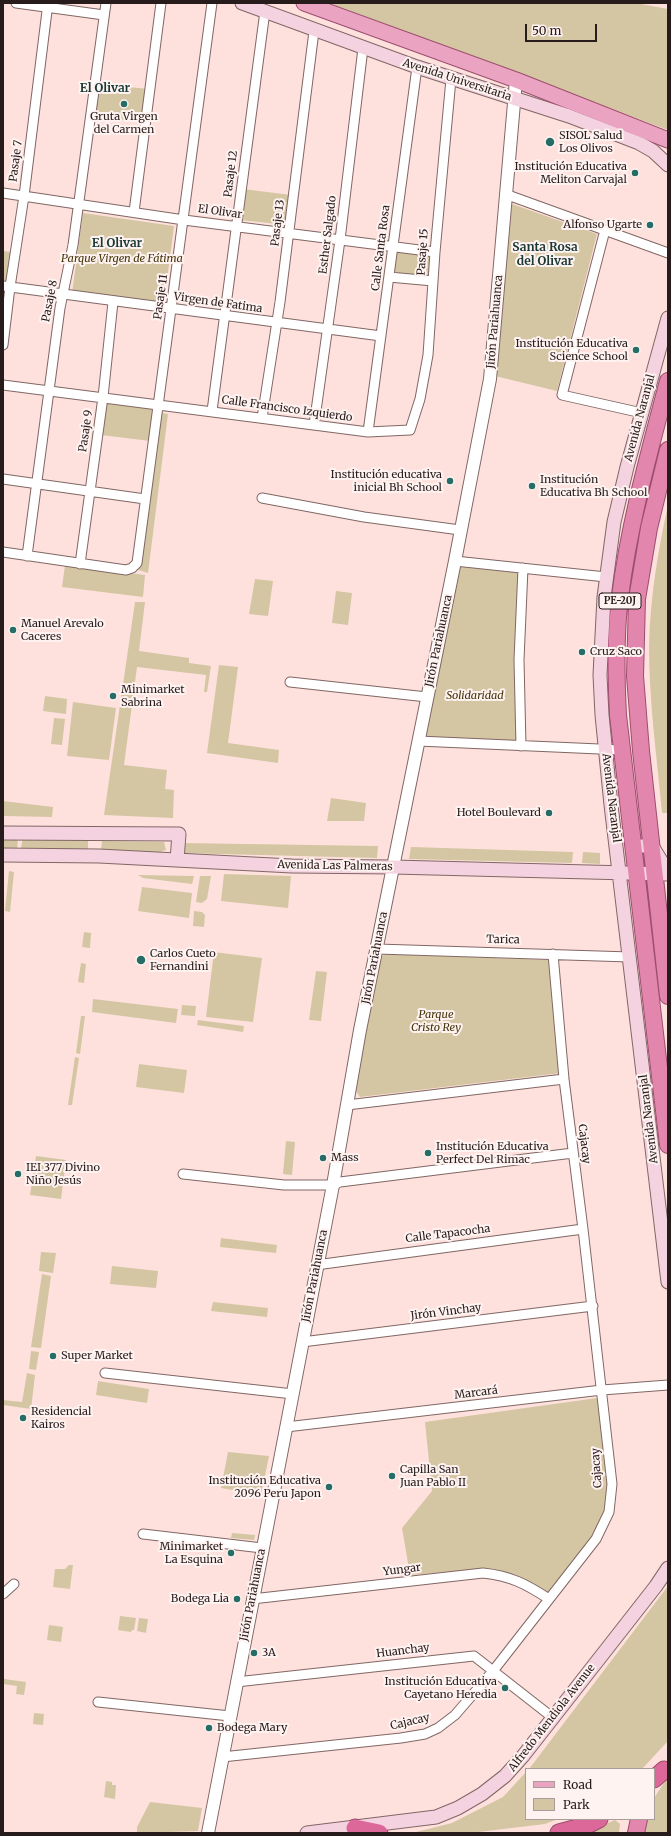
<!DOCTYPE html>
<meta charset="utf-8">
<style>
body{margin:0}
#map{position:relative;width:671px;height:1836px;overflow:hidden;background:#fee1dd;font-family:Merriweather,serif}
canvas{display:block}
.frame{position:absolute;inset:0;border:4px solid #271c1b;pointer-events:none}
.legend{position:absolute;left:525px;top:1768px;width:130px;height:52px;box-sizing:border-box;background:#fff3f1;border:1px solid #a99d9b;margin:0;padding:5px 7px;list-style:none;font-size:12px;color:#271c1b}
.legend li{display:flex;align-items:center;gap:8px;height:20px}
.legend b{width:20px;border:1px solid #a99d9b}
.scale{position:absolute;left:525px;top:24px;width:72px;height:18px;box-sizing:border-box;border:2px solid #271c1b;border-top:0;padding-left:5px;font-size:12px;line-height:14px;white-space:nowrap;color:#271c1b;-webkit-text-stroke:3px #fff3f1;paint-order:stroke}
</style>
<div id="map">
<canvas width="671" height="1836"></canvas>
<div class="frame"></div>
<ul class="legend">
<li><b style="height:5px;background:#eaa4c2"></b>Road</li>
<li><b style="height:11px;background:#d4c6a2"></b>Park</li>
</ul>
<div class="scale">50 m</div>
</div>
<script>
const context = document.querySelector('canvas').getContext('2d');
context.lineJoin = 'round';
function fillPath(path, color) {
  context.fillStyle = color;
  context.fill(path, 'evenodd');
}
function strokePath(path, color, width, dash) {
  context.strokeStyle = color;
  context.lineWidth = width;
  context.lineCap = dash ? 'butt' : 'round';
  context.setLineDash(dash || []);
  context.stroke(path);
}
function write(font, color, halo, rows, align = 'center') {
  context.font = font + ' Merriweather,serif';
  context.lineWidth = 4;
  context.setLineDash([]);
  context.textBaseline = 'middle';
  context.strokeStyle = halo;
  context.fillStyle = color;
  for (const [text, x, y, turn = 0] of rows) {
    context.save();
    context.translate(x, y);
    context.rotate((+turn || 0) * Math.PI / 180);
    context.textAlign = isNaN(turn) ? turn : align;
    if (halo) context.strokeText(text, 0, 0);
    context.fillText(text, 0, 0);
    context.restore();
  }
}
fillPath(new Path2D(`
 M 329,3 L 636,3 L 668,9 L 668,130 Z
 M 97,84 L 149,89 L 145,123 L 94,116 Z
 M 243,189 L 291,195 L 287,225 L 240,220 Z
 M 512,204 L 597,234 L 557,391 L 495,376 Z
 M 83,213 L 174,226 L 164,303 L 72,293 Z
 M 3,251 L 11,252 L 7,281 L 3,281 Z
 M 396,251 L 433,255 L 431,284 L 392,281 Z
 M 104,403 L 153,408 L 150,441 L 101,435 Z
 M 156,412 L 168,414 L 148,573 L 132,568 Z
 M 668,505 L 668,813 L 662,813 C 657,758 649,702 649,646 C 650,599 658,550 668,505 Z
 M 65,565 L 145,575 L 143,597 L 62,587 Z
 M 459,566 L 520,573 L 517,741 L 424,737 Z
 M 255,579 L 273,581 L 268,616 L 249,614 Z
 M 336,591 L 352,593 L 348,625 L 332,623 Z
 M 135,602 L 145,602 L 139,651 L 189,658 L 189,663 L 211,666 L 207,692 L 204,692 L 206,675 L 137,667 L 124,765 L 167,770 L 165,789 L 174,790 L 173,818 L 104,815 Z
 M 219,665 L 238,667 L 228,743 L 279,750 L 278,763 L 207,753 Z
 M 45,696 L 67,699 L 66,714 L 43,711 Z
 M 73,702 L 116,708 L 109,760 L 67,756 Z
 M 54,718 L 65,719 L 62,745 L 51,744 Z
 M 331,798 L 366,803 L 364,821 L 327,821 Z
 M 3,801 L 53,807 L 52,817 L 3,816 Z
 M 3,838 L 18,838 L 17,850 L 3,849 Z
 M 23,838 L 88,840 L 88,851 L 23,849 L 21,847 Z
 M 102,841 L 164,842 L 166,850 L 160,852 L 101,851 Z
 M 181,843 L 378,846 L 377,858 L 181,853 Z
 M 411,847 L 573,852 L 572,863 L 409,859 Z
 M 583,852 L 600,853 L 600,864 L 582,863 Z
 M 9,871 L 14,872 L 10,912 L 5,911 Z
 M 224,874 L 291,876 L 288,908 L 221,901 Z
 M 138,875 L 194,876 L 192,884 L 143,878 Z
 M 200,876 L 211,876 L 207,899 L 202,903 L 196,902 Z
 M 142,887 L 192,893 L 189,918 L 138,911 Z
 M 194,911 L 202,912 L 205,915 L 204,927 L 193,926 Z
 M 84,932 L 91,933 L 90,948 L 82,947 Z
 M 214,952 L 262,958 L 253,1022 L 206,1017 Z
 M 385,954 L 550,960 L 561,1073 L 360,1097 L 355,1090 L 381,957 Z
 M 81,963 L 86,964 L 84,983 L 78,982 Z
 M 316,971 L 327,972 L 321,1021 L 309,1020 Z
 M 93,999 L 178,1009 L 176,1023 L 92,1012 Z
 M 182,1005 L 196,1006 L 195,1016 L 181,1015 Z
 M 81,1016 L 85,1016 L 80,1054 L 76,1053 Z
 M 198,1020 L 244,1026 L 243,1032 L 197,1025 Z
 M 75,1057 L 79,1058 L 72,1105 L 68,1105 Z
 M 139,1064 L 187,1070 L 184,1093 L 136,1087 Z
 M 286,1141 L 295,1142 L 292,1175 L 283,1174 Z
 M 36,1156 L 66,1160 L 61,1199 L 30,1195 Z
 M 221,1238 L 277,1245 L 276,1253 L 220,1247 Z
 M 41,1252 L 56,1253 L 53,1273 L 39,1271 Z
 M 112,1266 L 158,1271 L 156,1288 L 110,1284 Z
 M 42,1274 L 51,1276 L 41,1348 L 31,1347 Z
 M 213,1302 L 268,1308 L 267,1317 L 211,1311 Z
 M 31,1351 L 39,1352 L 36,1370 L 29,1369 Z
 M 27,1373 L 35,1375 L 31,1409 L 3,1405 L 3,1400 L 22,1402 Z
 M 98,1381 L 149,1389 L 147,1403 L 96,1395 Z
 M 597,1398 C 602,1435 616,1487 600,1522 C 589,1548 566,1571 548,1593 L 516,1575 L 487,1569 L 410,1575 L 402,1528 L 432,1491 L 425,1422 Z
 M 228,1452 L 269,1456 L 261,1495 L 221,1488 Z
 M 232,1533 L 255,1535 L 254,1540 L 231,1538 Z
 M 69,1565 L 73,1565 L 70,1589 L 53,1587 L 55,1569 L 65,1569 Z
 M 668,1586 L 668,1741 L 642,1769 L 529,1769 Z
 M 120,1616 L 136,1618 L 134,1630 L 132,1630 L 131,1632 L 118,1630 Z
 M 139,1618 L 148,1619 L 146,1633 L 137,1631 Z
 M 49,1625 L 63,1627 L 61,1642 L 47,1640 Z
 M 4,1679 L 26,1682 L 24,1695 L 16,1694 L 17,1686 L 3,1684 Z
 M 34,1713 L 44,1714 L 43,1725 L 33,1724 Z
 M 526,1772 L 526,1819 L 558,1819 L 545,1824 L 470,1833 L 416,1832 L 452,1823 L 503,1797 Z
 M 668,1777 L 668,1833 L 643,1833 L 645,1819 L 654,1819 L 654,1798 Z
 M 106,1781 L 112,1782 L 112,1785 L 116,1785 L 115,1799 L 104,1797 Z
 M 150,1802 L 202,1808 L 198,1831 L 137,1833 L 137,1827 Z
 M 615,1820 L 620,1824 L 619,1833 L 584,1833 Z`), '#d4c6a2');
const minor = new Path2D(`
 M 16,3 L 104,15
 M 3,193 L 184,220 L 435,252
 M 505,194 L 668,253
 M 134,212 L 161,3
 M 605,230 L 562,395 L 642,413
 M 389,277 L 433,281
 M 3,286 L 381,336
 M 3,345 L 10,287 L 24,196 L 48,3
 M 3,385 L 368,432 L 410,430 L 420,399 L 428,355 L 435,252 L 451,79
 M 212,411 L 265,11
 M 262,418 L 280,302 L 314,31
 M 314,425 L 340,240 L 363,48
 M 368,432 L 417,67
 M 3,479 L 145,499
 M 262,498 L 364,517 L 460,530
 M 3,552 L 126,570 L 132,568 L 137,563 L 212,3
 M 27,556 L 60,308 L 73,245 L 106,3
 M 455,561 L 606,577
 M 80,564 L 103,397 L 113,302
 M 290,682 L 427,697
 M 418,741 L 622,750
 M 521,746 L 519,660 L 523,568
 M 377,949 L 630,957
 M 347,1105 L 564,1079
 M 183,1174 L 284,1185 L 333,1185 L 340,1182 L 573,1153
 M 316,1265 L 583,1229
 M 302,1342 L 593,1306
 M 105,1373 L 293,1394
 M 286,1427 L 602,1390 L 668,1385
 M 143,1534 L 262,1548
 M 3,1594 L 14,1584
 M 252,1599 L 483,1573 C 511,1576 526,1584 549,1599
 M 236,1682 L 474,1656 L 552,1717
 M 98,1702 L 230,1716
 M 222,1757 L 401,1738 L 425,1734 L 438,1728 L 455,1715 L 493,1671 L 596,1539 L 609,1512 L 612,1484 L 583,1229 L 564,1079 L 553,954`);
const tertiary = new Path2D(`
 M 208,1833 L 333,1185 L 360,1030 L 455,561 L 490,379 L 516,80`);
const secondary = new Path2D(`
 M 242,3 L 417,67 L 569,116 L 639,143 L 653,151 L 668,165
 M 668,318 L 627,467 L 614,522 L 604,597 L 600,675 L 602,715 L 611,805 L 668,1282
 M 3,833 L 179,834 L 177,860
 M 634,846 L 652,846 L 668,872
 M 3,855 L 99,856 L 292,866 L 393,867 L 668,874
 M 307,1833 L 436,1817 L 458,1808 L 482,1794 L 505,1776 L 523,1756 L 656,1586 L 668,1568`);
const primary = new Path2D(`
 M 304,3 L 516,80 L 668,140`);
const trunk = new Path2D(`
 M 668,381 C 649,453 629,524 620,597 C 615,636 616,676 618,715 L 668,1145
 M 668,450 L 649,528 L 637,599 L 635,676 L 641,751 L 668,996
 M 636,1833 L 639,1819`);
const motorway = new Path2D(`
 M 654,1779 L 664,1770
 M 355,1828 L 379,1833
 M 559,1833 L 585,1826 L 599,1819`);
strokePath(minor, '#806764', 11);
strokePath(tertiary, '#806764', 14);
strokePath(secondary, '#806764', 15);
strokePath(primary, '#9d4d6d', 17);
strokePath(trunk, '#9d4d6d', 18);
strokePath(motorway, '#9d4d6d', 19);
strokePath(minor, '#fff', 9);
strokePath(tertiary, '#fff', 12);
strokePath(secondary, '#f4d2e0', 13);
strokePath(primary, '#eaa4c2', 15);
strokePath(trunk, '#e386ae', 16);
strokePath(motorway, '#dc6899', 17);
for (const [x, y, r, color] of [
 [124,104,4,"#256d66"],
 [550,142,5,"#256d66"],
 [635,173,4,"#256d66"],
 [650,225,4,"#256d66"],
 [636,350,4,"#256d66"],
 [450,481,4,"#256d66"],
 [532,486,4,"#256d66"],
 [13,630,4,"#256d66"],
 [582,652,4,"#256d66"],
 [113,696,4,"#256d66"],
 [549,813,4,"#256d66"],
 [141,960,5,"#256d66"],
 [428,1153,4,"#256d66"],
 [323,1158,4,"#256d66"],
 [18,1174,4,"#256d66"],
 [53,1356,4,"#256d66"],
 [23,1418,4,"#256d66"],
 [392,1476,4,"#256d66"],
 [329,1487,4,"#256d66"],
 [231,1553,4,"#256d66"],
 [237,1599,4,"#256d66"],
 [254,1653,4,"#256d66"],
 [505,1688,4,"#256d66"],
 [209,1728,4,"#256d66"]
]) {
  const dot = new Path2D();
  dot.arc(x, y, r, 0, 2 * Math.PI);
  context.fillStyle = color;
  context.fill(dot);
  strokePath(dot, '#fff3f1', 1.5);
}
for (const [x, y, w] of [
 [620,601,42]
]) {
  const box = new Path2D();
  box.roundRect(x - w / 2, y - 8, w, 16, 3);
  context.fillStyle = '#fff3f1';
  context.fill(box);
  strokePath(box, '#271c1b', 1);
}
write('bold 10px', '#271c1b', null, [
 ["PE-20J",620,601]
]);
write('11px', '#271c1b', '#fff3f1', [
 ["Avenida Universitaria",457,80,18],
 ["Pasaje 7",16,161,-83],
 ["Pasaje 12",231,174,-83],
 ["El Olivar",220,212,8],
 ["Pasaje 13",278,223,-83],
 ["Esther Salgado",328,235,-83],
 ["Calle Santa Rosa",381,248,-83],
 ["Pasaje 15",423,252,-86],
 ["Pasaje 11",161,297,-82],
 ["Pasaje 8",50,301,-79],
 ["Virgen de Fatima",218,303,8],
 ["Jirón Pariahuanca",495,322,-85],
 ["Calle Francisco Izquierdo",287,409,8],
 ["Avenida Naranjal",640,418,-75],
 ["Pasaje 9",86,431,-82],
 ["Jirón Pariahuanca",439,641,-78],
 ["Avenida Naranjal",611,798,83],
 ["Avenida Las Palmeras",335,866,1],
 ["Tarica",503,940,1],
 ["Jirón Pariahuanca",375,958,-79],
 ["Avenida Naranjal",649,1119,-97],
 ["Cajacay",584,1144,83],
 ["Calle Tapacocha",448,1234,-7],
 ["Jirón Pariahuanca",315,1276,-79],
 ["Jirón Vinchay",446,1312,-7],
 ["Marcará",476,1393,-7],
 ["Cajacay",597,1468,-94],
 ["Yungar",402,1570,-7],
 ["Jirón Pariahuanca",253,1595,-79],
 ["Huanchay",403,1651,-7],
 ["Alfredo Mendiola Avenue",552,1718,-52],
 ["Cajacay",410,1722,-13]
]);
write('11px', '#271c1b', '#fff3f1', [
 ["Gruta Virgen",124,117,"center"],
 ["del Carmen",124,130,"center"],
 ["SISOL Salud",559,136],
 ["Los Olivos",559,149],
 ["Institución Educativa",627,167,"right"],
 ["Meliton Carvajal",627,180,"right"],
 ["Alfonso Ugarte",642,225,"right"],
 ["Institución Educativa",628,344,"right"],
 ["Science School",628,357,"right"],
 ["Institución educativa",442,475,"right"],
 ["inicial Bh School",442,488,"right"],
 ["Institución",540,480],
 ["Educativa Bh School",540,493],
 ["Manuel Arevalo",21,624],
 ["Caceres",21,637],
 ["Cruz Saco",590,652],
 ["Minimarket",121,690],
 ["Sabrina",121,703],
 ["Hotel Boulevard",541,813,"right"],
 ["Carlos Cueto",150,954],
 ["Fernandini",150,967],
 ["Institución Educativa",436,1147],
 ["Perfect Del Rimac",436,1160],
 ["Mass",331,1158],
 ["IEI 377 Divino",26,1168],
 ["Niño Jesús",26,1181],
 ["Super Market",61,1356],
 ["Residencial",31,1412],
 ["Kairos",31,1425],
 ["Capilla San",400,1470],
 ["Juan Pablo II",400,1483],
 ["Institución Educativa",321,1481,"right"],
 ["2096 Peru Japon",321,1494,"right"],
 ["Minimarket",223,1547,"right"],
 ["La Esquina",223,1560,"right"],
 ["Bodega Lia",229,1599,"right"],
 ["3A",262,1653],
 ["Institución Educativa",497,1682,"right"],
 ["Cayetano Heredia",497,1695,"right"],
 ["Bodega Mary",217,1728]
], 'left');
write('italic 11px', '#413307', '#fff3f1', [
 ["Parque Virgen de Fátima",122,259],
 ["Solidaridad",475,696],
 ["Parque",436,1015],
 ["Cristo Rey",436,1028]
]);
write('bold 12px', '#183935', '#fff3f1', [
 ["El Olivar",105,89],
 ["El Olivar",117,244],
 ["Santa Rosa",545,248],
 ["del Olivar",545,262]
]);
</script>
